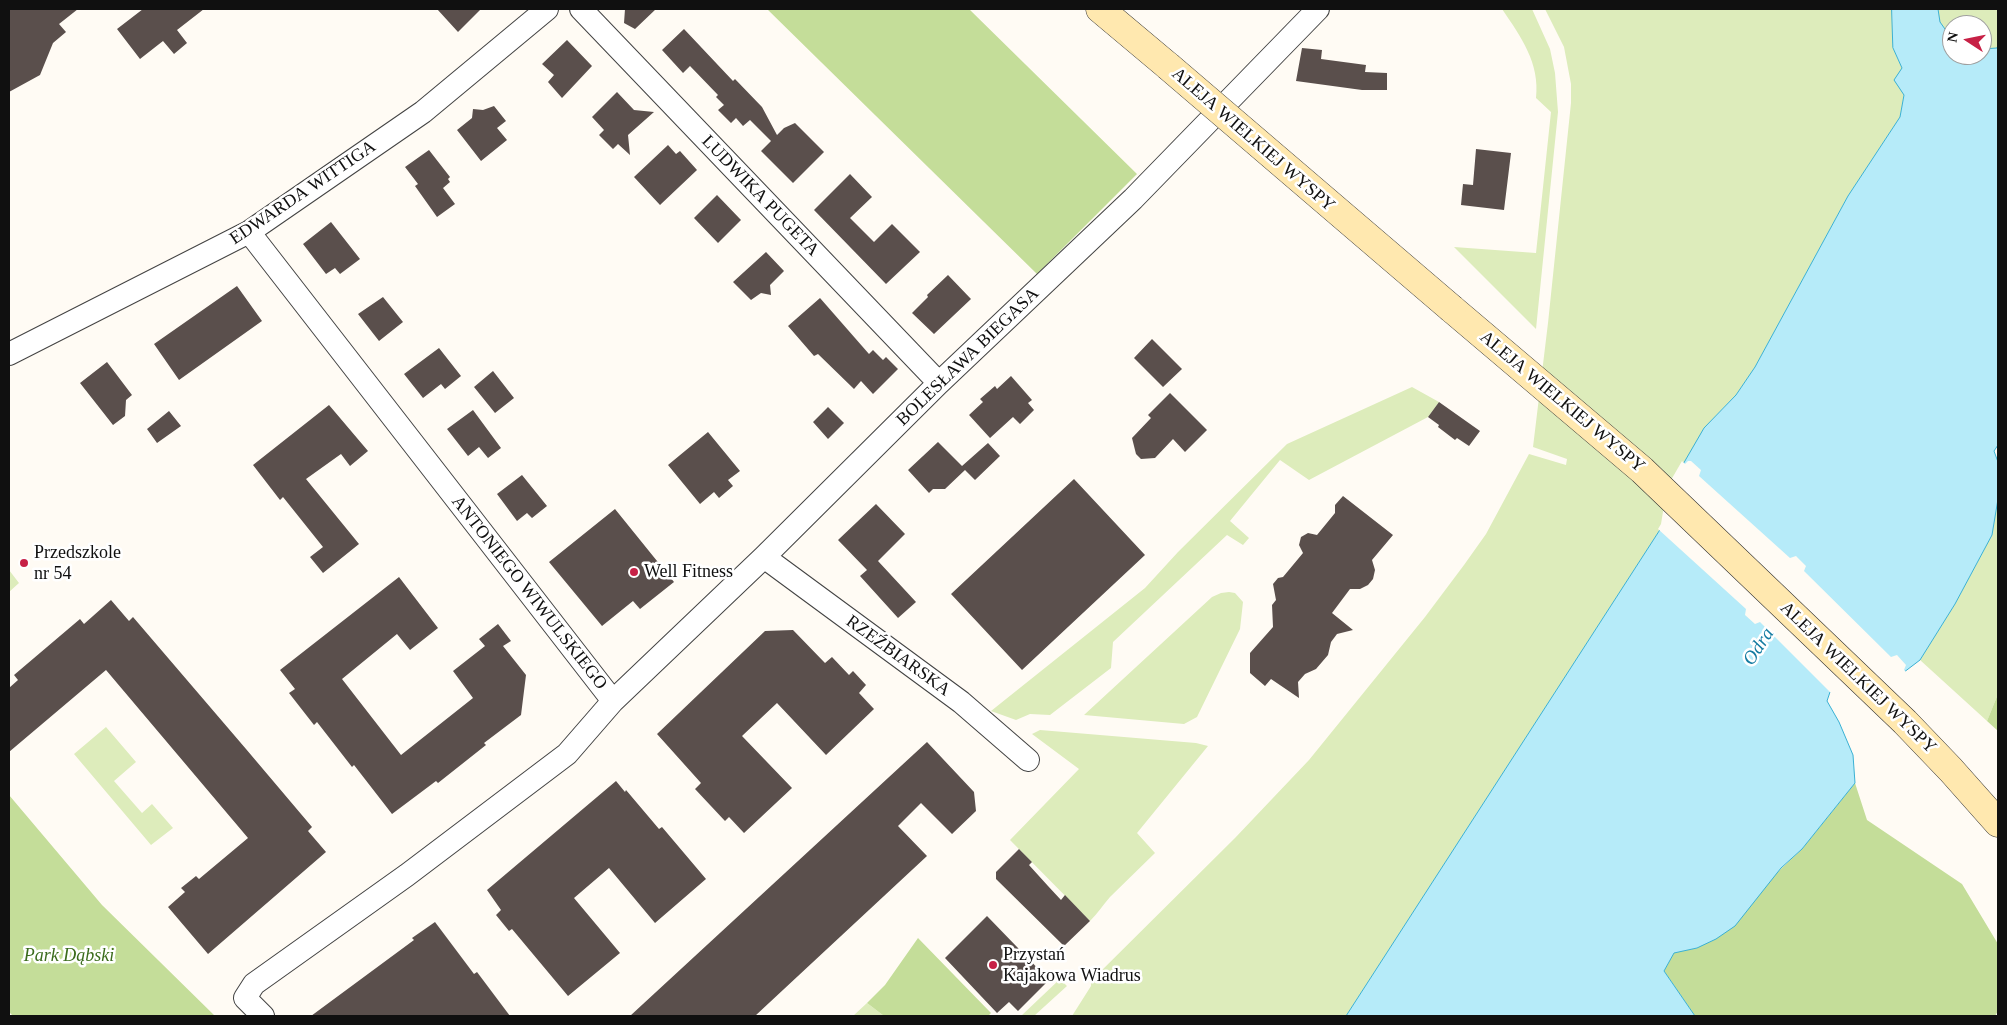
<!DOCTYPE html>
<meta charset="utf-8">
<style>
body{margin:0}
#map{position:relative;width:2007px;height:1025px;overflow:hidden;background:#fffbf4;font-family:"Times New Roman",serif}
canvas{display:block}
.frame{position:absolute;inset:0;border:10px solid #101010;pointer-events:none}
.north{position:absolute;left:1942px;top:15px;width:50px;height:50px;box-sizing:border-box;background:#fff;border:1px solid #9f9f9f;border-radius:50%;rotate:281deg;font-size:14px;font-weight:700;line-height:20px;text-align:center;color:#101010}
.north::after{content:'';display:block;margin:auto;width:18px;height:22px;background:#c72146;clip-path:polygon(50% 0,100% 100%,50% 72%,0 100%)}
</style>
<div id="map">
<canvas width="2007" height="1025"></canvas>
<div class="frame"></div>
<div class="north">N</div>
</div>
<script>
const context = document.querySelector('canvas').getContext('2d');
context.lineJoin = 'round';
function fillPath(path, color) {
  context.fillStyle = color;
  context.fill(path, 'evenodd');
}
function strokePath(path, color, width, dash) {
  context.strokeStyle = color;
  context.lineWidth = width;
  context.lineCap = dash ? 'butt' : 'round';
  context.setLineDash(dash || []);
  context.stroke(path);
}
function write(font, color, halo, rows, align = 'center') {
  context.font = font + ' "Times New Roman",serif';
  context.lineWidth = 5;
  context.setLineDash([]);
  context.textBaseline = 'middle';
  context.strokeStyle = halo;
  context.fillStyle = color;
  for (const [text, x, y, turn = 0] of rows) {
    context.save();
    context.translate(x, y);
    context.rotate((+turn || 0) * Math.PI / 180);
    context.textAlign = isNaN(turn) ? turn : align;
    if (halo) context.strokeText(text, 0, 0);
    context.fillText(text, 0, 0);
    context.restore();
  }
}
fillPath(new Path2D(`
 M 1502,9 L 1532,9 L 1550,49 L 1555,73 L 1558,112 L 1536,329 L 1454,247 L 1536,253 L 1551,112 L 1536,98 C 1540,63 1521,37 1502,9 Z
 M 1545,9 L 1892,9 L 1893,48 L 1902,68 L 1904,95 L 1900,117 L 1848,196 L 1755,367 L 1736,395 L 1704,428 L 1663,525 L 1346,1016 L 1072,1016 L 1091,986 L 1091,981 L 1235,838 L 1309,760 L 1425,617 L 1464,565 L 1486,534 L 1529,454 L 1566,465 L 1567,459 L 1533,447 L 1548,323 L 1571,103 L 1571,84 L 1564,47 Z
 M 1938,9 L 1998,9 L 1998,46 L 1997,48 L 1982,49 L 1982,25 L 1952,25 L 1952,39 L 1950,38 L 1939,22 Z
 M 1412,387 L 1439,402 L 1428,417 L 1309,480 L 1280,460 L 1230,521 L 1249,538 L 1243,545 L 1227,535 L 1113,642 L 1111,668 L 1050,715 L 1030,714 L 1016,720 L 991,711 L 1145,588 L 1178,552 L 1287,444 Z
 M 1998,499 L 1998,694 L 1987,721 L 1920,660 L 1955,604 L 1992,535 Z
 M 9,570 L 19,583 L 9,592 Z
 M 1229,592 L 1235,593 L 1243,602 L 1240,629 L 1197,717 L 1184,724 L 1084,715 L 1212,597 L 1221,593 Z
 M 106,727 L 136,762 L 114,781 L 142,813 L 152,804 L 173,828 L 151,845 L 74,754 Z
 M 1040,730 L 1196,743 L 1208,746 L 1137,833 L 1155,853 C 1140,868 1125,882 1110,897 C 1103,905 1098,913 1090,921 L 1010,840 L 1079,769 L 1032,734 Z
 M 1060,979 L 1067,986 L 1034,1016 L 1021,1016 Z
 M 867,1003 L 884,1016 L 853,1016 Z`), '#ddecbb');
fillPath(new Path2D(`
 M 767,9 L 969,9 L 1137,174 L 1037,274 Z
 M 1998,694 L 1998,731 L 1987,721 Z
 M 1855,783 L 1867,820 L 1962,884 L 1998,944 L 1998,1011 L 1995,1016 L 1695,1016 L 1664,971 L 1674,952 L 1697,948 L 1802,849 Z
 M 9,795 L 102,905 L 215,1016 L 13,1016 L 9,1012 Z
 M 918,938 L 991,1013 L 988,1016 L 884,1016 L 867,1003 L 885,985 Z`), '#c4dd99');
const water = new Path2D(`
 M 1892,9 L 1938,9 L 1940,22 L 1952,39 L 1952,55 L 1982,55 L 1982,49 L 1997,48 L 1998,46 L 1998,445 L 1994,451 L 1998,462 L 1998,499 L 1992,535 L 1955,604 L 1920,660 L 1891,682 L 1840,686 L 1830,692 L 1827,701 L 1839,722 L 1853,755 L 1855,783 L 1802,849 L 1781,868 L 1735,926 L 1716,939 L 1697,948 L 1674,953 L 1664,971 L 1695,1016 L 1346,1016 L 1663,525 L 1682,466 L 1704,428 L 1736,395 L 1755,367 L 1848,196 L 1900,117 L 1904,95 L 1894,80 L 1902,68 L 1893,48 Z`);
fillPath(water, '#b6ebf9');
strokePath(water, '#3ab0d3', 1);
fillPath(new Path2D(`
 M 1682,461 L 1685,464 L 1688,461 L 1691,461 L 1701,470 L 1699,476 L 1790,558 L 1796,556 L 1806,566 L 1804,571 L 1891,657 L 1897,655 L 1906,665 L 1904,670 L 1907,673 L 1892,684 L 1872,693 L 1856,696 L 1840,689 L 1832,694 L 1760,622 L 1755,624 L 1745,615 L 1746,609 L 1658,529 L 1661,524 L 1667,487 Z`), '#fffbf4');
fillPath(new Path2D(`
 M 9,9 L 78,9 L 59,24 L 66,32 L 53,43 L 40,75 L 9,92 Z
 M 143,9 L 204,9 L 177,30 L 187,43 L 174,54 L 163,41 L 140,59 L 117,29 Z
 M 437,9 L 481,9 L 458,32 Z
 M 625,9 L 656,9 L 635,29 L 624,23 Z
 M 684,29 L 733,81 L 735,79 L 762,107 L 777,135 L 784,128 L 795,123 L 824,152 L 793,183 L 761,151 L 771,141 L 750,120 L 743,126 L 736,118 L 731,123 L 718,110 L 724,105 L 716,97 L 718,95 L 690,66 L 683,73 L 662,50 Z
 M 567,40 L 592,66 L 562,98 L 548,82 L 554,75 L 542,64 Z
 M 1302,48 L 1322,50 L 1321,59 L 1366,65 L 1365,72 L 1387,73 L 1387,90 L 1362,90 L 1296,81 Z
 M 617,92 L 634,110 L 654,112 L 628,135 L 630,155 L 618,144 L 613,149 L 599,135 L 604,130 L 592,117 Z
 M 494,106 L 506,121 L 497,128 L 507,140 L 481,161 L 457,130 L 472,118 L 473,109 L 483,110 Z
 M 668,145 L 676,154 L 680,151 L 697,170 L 660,205 L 634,177 Z
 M 1476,149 L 1511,153 L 1504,210 L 1461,205 L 1463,184 L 1473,185 Z
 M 429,150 L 450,177 L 448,179 L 450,182 L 443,188 L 455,204 L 437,217 L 415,186 L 418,184 L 405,167 Z
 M 850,174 L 872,197 L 850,218 L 874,242 L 892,224 L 920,252 L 886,284 L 814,210 Z
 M 717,195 L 741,220 L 718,243 L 694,218 Z
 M 331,222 L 360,259 L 340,274 L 335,268 L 326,274 L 303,244 Z
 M 766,252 L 784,271 L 770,285 L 771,295 L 761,293 L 751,300 L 733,282 Z
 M 948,275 L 971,299 L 934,334 L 912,313 L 928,297 L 927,295 Z
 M 237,286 L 262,321 L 179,380 L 154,344 Z
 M 383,297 L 403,322 L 379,341 L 358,314 Z
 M 820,298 L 869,354 L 873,350 L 883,360 L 886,357 L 898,369 L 873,394 L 861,381 L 854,389 L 818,354 L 814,356 L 788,326 Z
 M 1152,339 L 1182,369 L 1163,387 L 1134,358 Z
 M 439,348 L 461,376 L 445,389 L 441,384 L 423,398 L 404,374 Z
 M 107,362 L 132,395 L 126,400 L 125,416 L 113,425 L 80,383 Z
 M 493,371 L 514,398 L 495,413 L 474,387 Z
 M 1011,376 L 1032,400 L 1028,403 L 1034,410 L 1020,424 L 1013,417 L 990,438 L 969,415 L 983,402 L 980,399 L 995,386 L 997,389 Z
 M 1170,393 L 1207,430 L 1185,452 L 1173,439 L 1155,458 L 1141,459 L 1136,454 L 1132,438 L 1151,418 L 1148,415 Z
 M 1439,402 L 1480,431 L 1469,446 L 1457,438 L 1455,440 L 1438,427 L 1439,425 L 1428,417 Z
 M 329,405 L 368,451 L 350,466 L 341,454 L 306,479 L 359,544 L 323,573 L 310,557 L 323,547 L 283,497 L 280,500 L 253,465 Z
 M 828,407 L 844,423 L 828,439 L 813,422 Z
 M 473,410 L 501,448 L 488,458 L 479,447 L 468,456 L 447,429 Z
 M 169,411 L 181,426 L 157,443 L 147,429 Z
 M 708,432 L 740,471 L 728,480 L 733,486 L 719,498 L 714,492 L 700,504 L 668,465 Z
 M 938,442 L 962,466 L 988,443 L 1000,456 L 975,480 L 965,470 L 945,489 L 933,489 L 929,493 L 908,470 Z
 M 522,475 L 547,506 L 532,518 L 527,513 L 517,521 L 497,494 Z
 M 1074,479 L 1145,555 L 1022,670 L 951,594 Z
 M 1343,496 L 1393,535 L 1372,560 L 1375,570 L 1373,579 L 1368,585 L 1360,589 L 1350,589 L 1332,613 L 1353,630 L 1337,634 L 1331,642 L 1328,655 L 1316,669 L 1305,674 L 1298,682 L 1299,698 L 1271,679 L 1265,686 L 1250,673 L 1250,653 L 1273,627 L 1272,605 L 1276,600 L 1273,584 L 1278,578 L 1283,577 L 1303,553 L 1299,545 L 1301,537 L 1308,533 L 1317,535 L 1335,513 L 1335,505 Z
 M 876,504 L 905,534 L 878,561 L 916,602 L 898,618 L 860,576 L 867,570 L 838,540 Z
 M 615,509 L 674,582 L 640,609 L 633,601 L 602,626 L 549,562 Z
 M 399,577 L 438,628 L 410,650 L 397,634 L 342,679 L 401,755 L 473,698 L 453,671 L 485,646 L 479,639 L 498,624 L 511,641 L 503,646 L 526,675 L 521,715 L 484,743 L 486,745 L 438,783 L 436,781 L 392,814 L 354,765 L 352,767 L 317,722 L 314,725 L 289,693 L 295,689 L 280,670 Z
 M 111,600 L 129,621 L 133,617 L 246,749 L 312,827 L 308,831 L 326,852 L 208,954 L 168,907 L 185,892 L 181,888 L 196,876 L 199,879 L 248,838 L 106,670 L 9,752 L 9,688 L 18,680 L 14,675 L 80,619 L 84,624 Z
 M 793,630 L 825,663 L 832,657 L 849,675 L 853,671 L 866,685 L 859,693 L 874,709 L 826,755 L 777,703 L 742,736 L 792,788 L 744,833 L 729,817 L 725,821 L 695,789 L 701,783 L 657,734 L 765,631 Z
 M 927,742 L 974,792 L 976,811 L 952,834 L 921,803 L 898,826 L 927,856 L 755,1016 L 630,1016 Z
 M 616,781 L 625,792 L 626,790 L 659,829 L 662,827 L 706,879 L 655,923 L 609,868 L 574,898 L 620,953 L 568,996 L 512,929 L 509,931 L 496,915 L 501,910 L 487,890 Z
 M 1019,849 L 1032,862 L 1029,865 L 1048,886 L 1061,900 L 1065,895 L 1090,921 L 1064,946 L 996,879 L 996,872 Z
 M 987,916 L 1049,980 L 1018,1011 L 1009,1002 L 997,1013 L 945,958 Z
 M 435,922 L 474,974 L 477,972 L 510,1016 L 311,1016 L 414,940 L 412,938 Z`), '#5a4f4c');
const street = new Path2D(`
 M 581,9 L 939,383
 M 249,232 L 613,701
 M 9,354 L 249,232 L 423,112 L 547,9
 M 764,557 L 961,702 L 1028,760
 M 263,1016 L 245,998 L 254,984 L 407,875 L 567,754 L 613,701 L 764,557 L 939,383 L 1133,199 L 1318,9`);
const secondary = new Path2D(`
 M 1100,9 L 1168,66
 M 1452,309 L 1642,470 L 1905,722 L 1951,770 L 1998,823`);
strokePath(street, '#434343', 24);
strokePath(secondary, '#323232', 29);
strokePath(street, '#fff', 22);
strokePath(secondary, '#ffe8af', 28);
const secondaryBridge = new Path2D(`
 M 1168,66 L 1452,309`);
strokePath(secondaryBridge, '#323232', 29, []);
strokePath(secondaryBridge, '#ffe8af', 28);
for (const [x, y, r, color] of [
 [24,563,5,"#c72146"],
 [634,572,5,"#c72146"],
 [993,965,5,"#c72146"]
]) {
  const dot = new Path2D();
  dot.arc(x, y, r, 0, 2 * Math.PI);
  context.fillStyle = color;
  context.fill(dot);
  strokePath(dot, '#fff', 2);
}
write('18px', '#101010', '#fff', [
 ["ALEJA WIELKIEJ WYSPY",1253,140,41],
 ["EDWARDA WITTIGA",303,193,-34],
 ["LUDWIKA PUGETA",760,196,46],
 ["BOLESŁAWA BIEGASA",968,357,-44],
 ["ALEJA WIELKIEJ WYSPY",1562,402,40],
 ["ANTONIEGO WIWULSKIEGO",529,593,52],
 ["RZEŹBIARSKA",898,656,36],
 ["ALEJA WIELKIEJ WYSPY",1858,678,44]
]);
write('18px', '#101010', '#fff', [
 ["Przedszkole",34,553],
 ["nr 54",34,574],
 ["Well Fitness",644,572],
 ["Przystań",1003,955],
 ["Kajakowa Wiadrus",1003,976]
], 'left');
write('italic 18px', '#3b6c1d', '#fff', [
 ["Park Dąbski",69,956]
]);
write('italic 19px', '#137ba1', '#fff', [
 ["Odra",1759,647,-57]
]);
</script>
